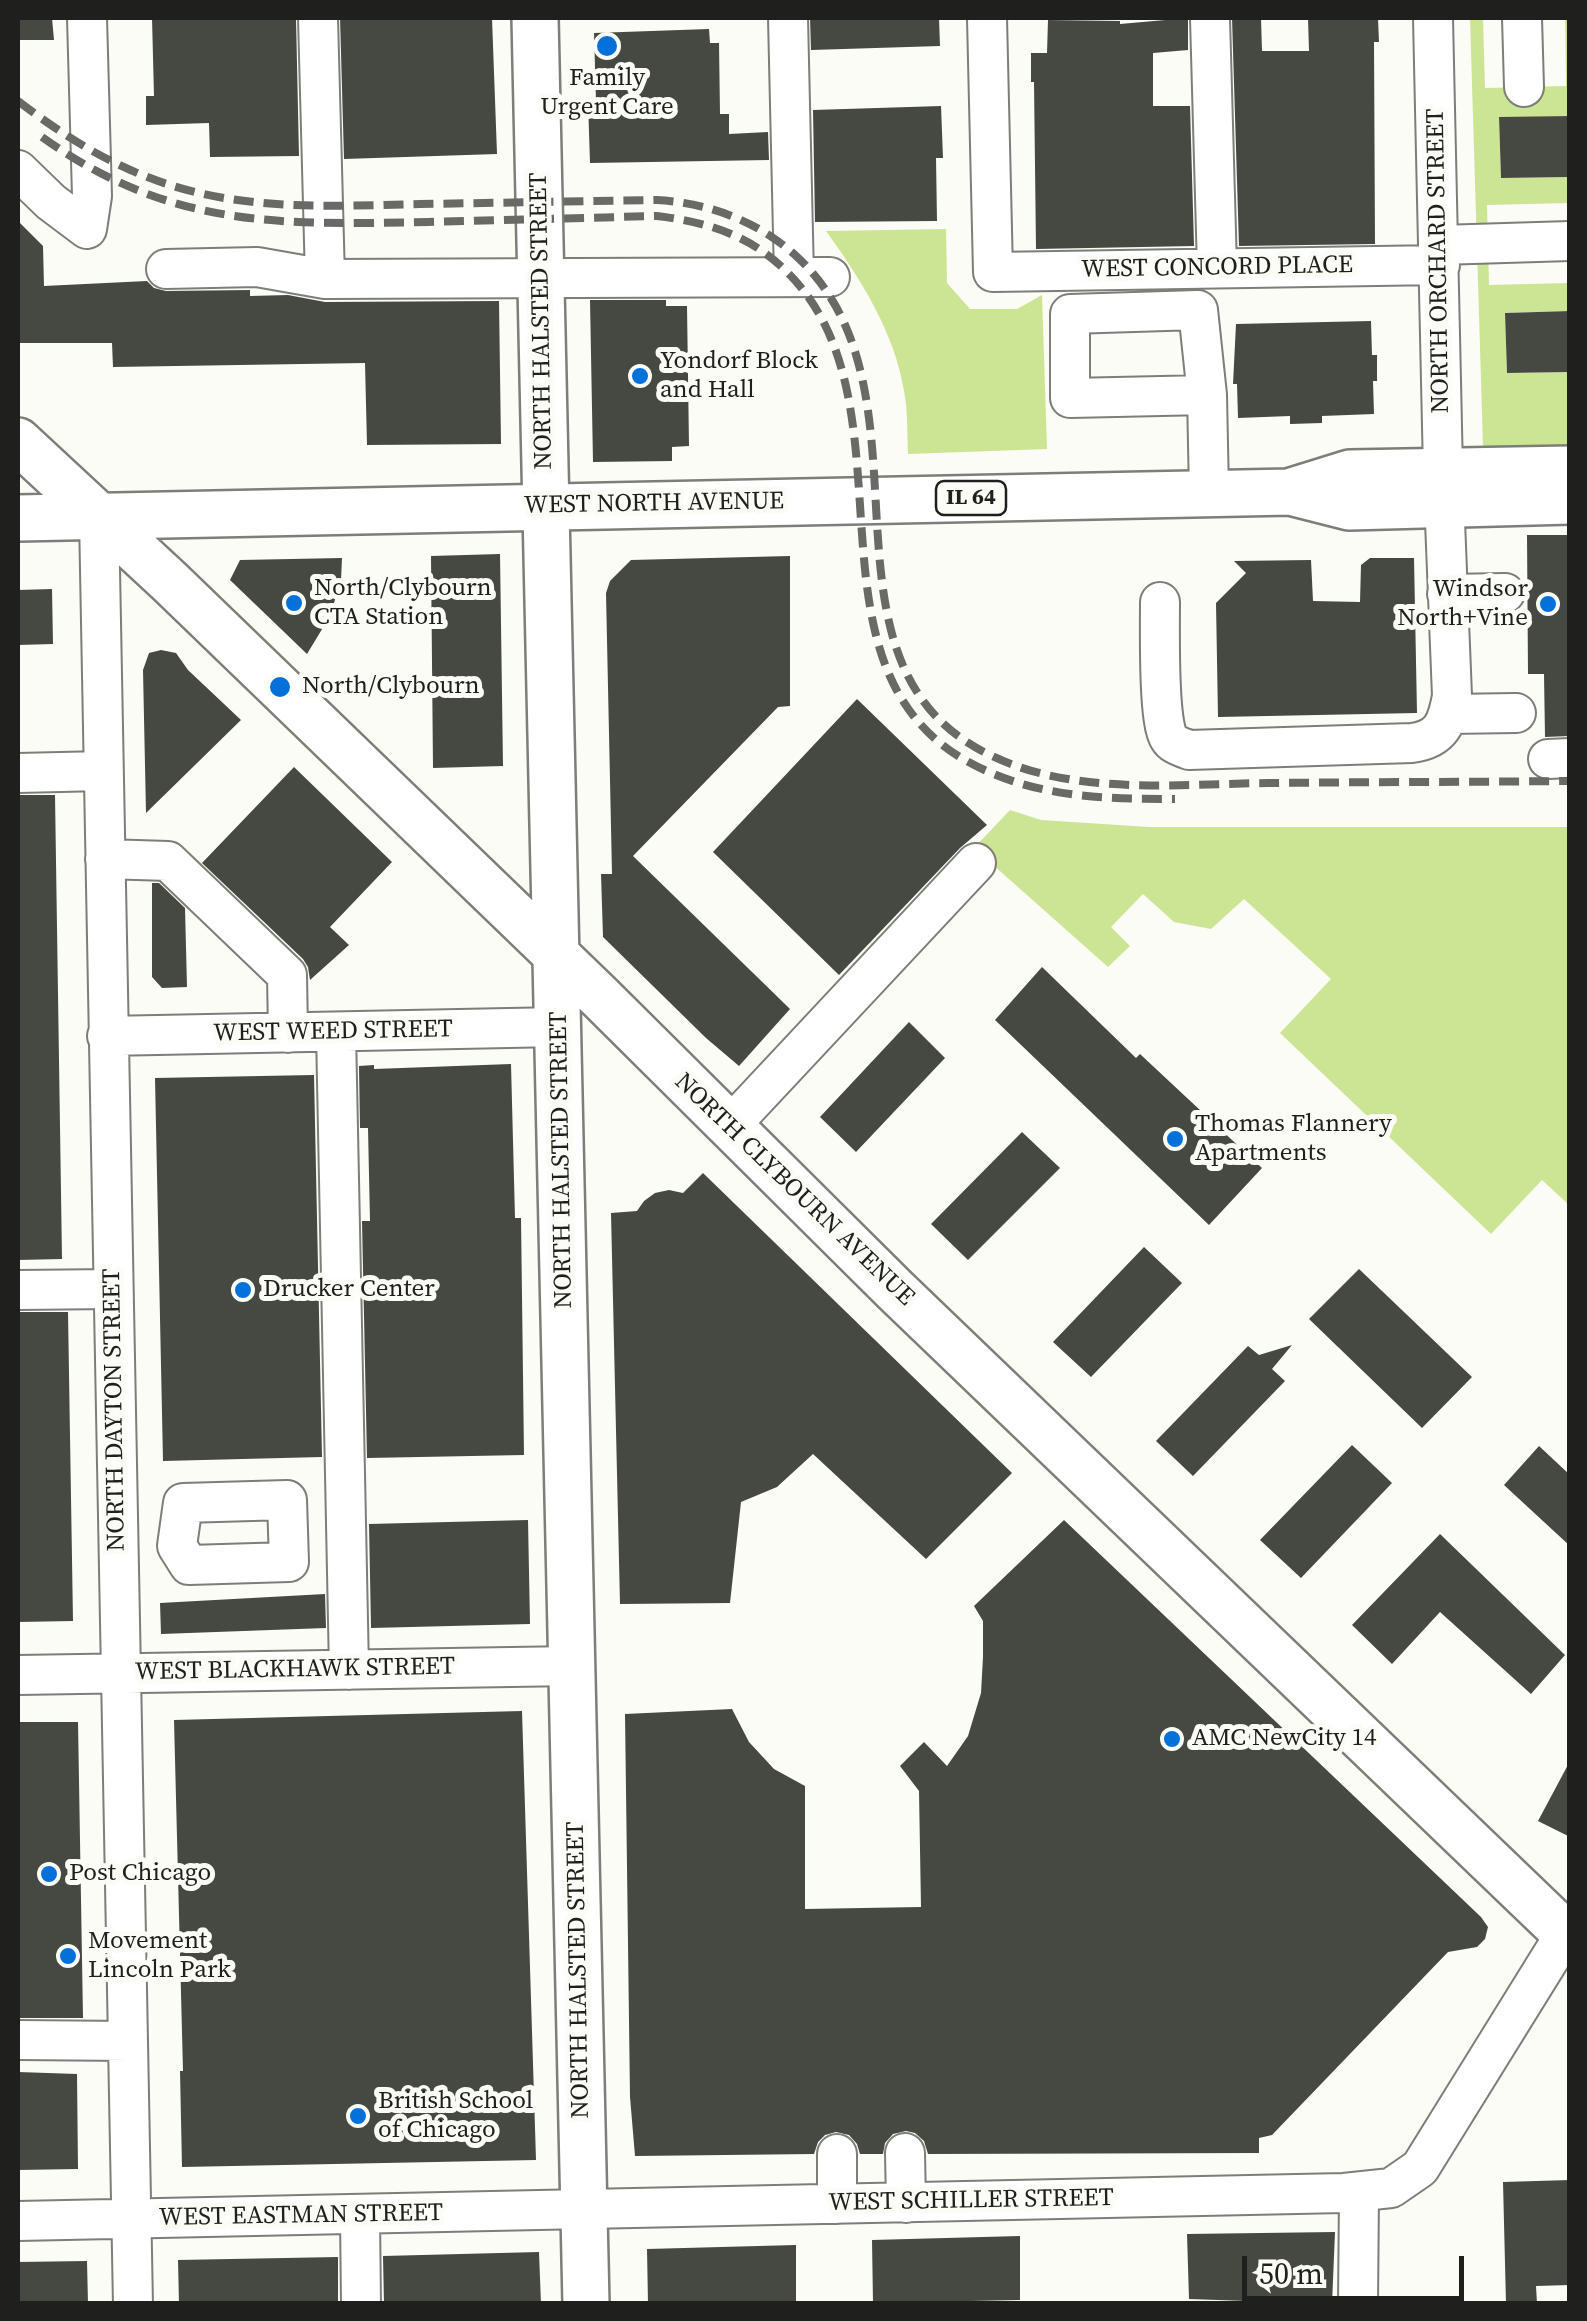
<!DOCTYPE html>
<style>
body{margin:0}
#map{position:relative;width:1587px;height:2321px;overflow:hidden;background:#fafcf5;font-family:"Source Serif 4",serif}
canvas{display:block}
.frame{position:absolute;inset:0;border:20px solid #1f201d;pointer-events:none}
.scale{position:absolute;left:1242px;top:2256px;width:222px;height:45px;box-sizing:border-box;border:5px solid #1f201d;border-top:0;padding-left:12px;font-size:30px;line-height:35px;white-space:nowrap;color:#1f201d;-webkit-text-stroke:8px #fafcf5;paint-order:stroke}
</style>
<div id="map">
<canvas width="1587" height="2321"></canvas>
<div class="frame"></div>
<div class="scale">50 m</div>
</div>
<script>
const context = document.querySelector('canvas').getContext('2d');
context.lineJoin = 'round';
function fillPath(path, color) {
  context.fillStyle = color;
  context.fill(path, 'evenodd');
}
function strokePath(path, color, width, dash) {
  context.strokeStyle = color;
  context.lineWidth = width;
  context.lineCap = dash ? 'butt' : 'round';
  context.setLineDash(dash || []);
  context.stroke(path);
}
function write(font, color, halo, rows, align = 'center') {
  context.font = font + ' "Source Serif 4",serif';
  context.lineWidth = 10;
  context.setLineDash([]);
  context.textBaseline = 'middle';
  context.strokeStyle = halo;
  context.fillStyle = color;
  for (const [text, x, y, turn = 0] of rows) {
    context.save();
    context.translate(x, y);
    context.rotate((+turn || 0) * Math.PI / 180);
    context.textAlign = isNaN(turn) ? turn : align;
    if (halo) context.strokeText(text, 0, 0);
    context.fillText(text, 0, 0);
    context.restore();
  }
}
fillPath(new Path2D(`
 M 1470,18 L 1483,18 L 1485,88 L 1566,86 L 1565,18 L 1569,18 L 1569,116 L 1499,118 L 1501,178 L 1569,177 L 1569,203 L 1487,205 L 1489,285 L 1569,283 L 1569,311 L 1505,313 L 1507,373 L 1569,372 L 1569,446 L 1483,446 Z
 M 946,229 L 947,283 L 970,309 L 1017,309 L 1042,295 L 1047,449 L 908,454 C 907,433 908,411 904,391 C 895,333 860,278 826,231 Z
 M 1010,810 L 1041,820 L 1149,827 L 1569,827 L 1569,1205 L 1542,1180 L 1491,1234 L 1280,1033 L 1331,979 L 1244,899 L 1211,929 L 1174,922 L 1143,894 L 1111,927 L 1130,946 L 1108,967 L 974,848 Z`), '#cbe595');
fillPath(new Path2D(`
 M 18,18 L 52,18 L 54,40 L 18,40 Z
 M 152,18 L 296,18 L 299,156 L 210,157 L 209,123 L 146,125 L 146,96 L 154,96 Z
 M 340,18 L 492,18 L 497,154 L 344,159 Z
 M 810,18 L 939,18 L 940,46 L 811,50 Z
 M 1188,18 L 1188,50 L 1153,53 L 1153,106 L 1190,106 L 1194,246 L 1036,249 L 1034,82 L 1031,82 L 1031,53 L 1047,53 L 1048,20 L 1120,21 L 1120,24 Z
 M 1232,18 L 1261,18 L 1262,51 L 1309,51 L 1308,18 L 1378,18 L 1379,42 L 1374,42 L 1375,244 L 1239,246 Z
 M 709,29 L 710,43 L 719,43 L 720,114 L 729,114 L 729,134 L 768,132 L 769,160 L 590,163 L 588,101 L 596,101 L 594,33 Z
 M 941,106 L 943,158 L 936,158 L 937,221 L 815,222 L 813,110 Z
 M 1570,116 L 1570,177 L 1501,178 L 1499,117 Z
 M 18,221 L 43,246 L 44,286 L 147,281 L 154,288 L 166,291 L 250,290 L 250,296 L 288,295 L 325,302 L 499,301 L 501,444 L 367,445 L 365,363 L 113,367 L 112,343 L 18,343 Z
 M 590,300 L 666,300 L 666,306 L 687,306 L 689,446 L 672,447 L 672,461 L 593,462 Z
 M 1570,311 L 1570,372 L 1507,373 L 1505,313 Z
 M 1371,321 L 1372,355 L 1377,355 L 1377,381 L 1373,381 L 1374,414 L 1322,416 L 1322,423 L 1290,424 L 1290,416 L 1238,418 L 1237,384 L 1233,384 L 1236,324 Z
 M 1527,535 L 1570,535 L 1570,736 L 1545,737 L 1544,674 L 1528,674 Z
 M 500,554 L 503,766 L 433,768 L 431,556 Z
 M 790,556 L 790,706 L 778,707 L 633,856 L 790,1009 L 739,1066 L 706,1038 L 603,937 L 601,874 L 612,874 L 606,593 L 610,581 L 631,560 Z
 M 342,558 L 341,580 L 330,616 L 307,654 L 230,580 L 240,560 Z
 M 1370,558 L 1414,558 L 1417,713 L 1218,717 L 1216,603 L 1246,573 L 1234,561 L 1311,560 L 1313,601 L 1360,602 L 1361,565 Z
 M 52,589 L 53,644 L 18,645 L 18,590 Z
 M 161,650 L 176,653 L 188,670 L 241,720 L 146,813 L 143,670 L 149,653 Z
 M 857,699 L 987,825 L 960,848 L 839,975 L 713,852 Z
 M 294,767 L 392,862 L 330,927 L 349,945 L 310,980 L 308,967 L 303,959 L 202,863 Z
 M 18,795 L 55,795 L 62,1259 L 18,1260 Z
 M 152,883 L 159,883 L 185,908 L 187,987 L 162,988 L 152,977 Z
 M 1042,967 L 1136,1058 L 1140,1054 L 1262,1168 L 1209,1225 L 995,1020 Z
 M 909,1022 L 945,1058 L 856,1152 L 820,1117 Z
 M 511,1064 L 515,1218 L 521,1218 L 524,1455 L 367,1458 L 362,1221 L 370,1221 L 368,1128 L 360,1128 L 359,1066 L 374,1065 L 374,1069 Z
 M 314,1075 L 322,1457 L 163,1461 L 155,1078 Z
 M 1022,1132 L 1060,1168 L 968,1260 L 931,1224 Z
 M 703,1173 L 1012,1473 L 926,1559 L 813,1454 L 777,1487 L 741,1502 L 730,1603 L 620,1604 L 611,1213 L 637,1211 L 644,1201 L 655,1193 L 669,1190 L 683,1193 Z
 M 1144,1247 L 1182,1283 L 1091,1377 L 1053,1342 Z
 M 1359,1269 L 1472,1377 L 1422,1428 L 1309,1319 Z
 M 18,1312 L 68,1312 L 73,1621 L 18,1622 Z
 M 1292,1345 L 1272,1369 L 1285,1381 L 1193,1476 L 1156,1441 L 1248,1346 L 1259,1355 Z
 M 1352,1445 L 1392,1483 L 1301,1578 L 1260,1540 Z
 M 1539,1446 L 1570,1475 L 1570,1546 L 1504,1485 Z
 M 528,1520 L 530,1624 L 371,1628 L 369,1524 Z
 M 1064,1520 L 1481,1917 L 1488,1927 L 1485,1939 L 1477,1947 L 1448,1952 L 1272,2135 L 1259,2138 L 1259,2153 L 928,2154 L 924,2141 L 915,2133 L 906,2131 L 893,2134 L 885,2143 L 883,2154 L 860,2154 L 857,2144 L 849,2135 L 836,2132 L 825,2135 L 818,2142 L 814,2154 L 635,2156 L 630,2097 L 625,1714 L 732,1709 L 749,1742 L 774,1769 L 805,1786 L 805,1909 L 921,1907 L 919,1791 L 900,1766 L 924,1742 L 947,1766 L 968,1736 L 981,1693 L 983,1657 L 983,1621 L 974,1606 Z
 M 1440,1534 L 1565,1655 L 1531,1694 L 1440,1612 L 1392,1664 L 1352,1625 Z
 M 325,1594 L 326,1628 L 161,1634 L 160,1603 Z
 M 522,1711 L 536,2160 L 182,2167 L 180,2071 L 183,2071 L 174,1720 Z
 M 18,1722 L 78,1722 L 83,2018 L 18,2018 Z
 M 1570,1761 L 1570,1837 L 1538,1821 Z
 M 18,2072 L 77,2074 L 78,2169 L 18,2170 Z
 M 1570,2180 L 1570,2285 L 1536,2286 L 1537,2304 L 1506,2304 L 1503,2182 Z
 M 1335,2232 L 1332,2304 L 1189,2299 L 1187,2234 Z
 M 1020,2236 L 1020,2300 L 873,2303 L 872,2240 Z
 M 796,2245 L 796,2304 L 648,2304 L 647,2249 Z
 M 539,2252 L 541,2304 L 384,2304 L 383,2256 Z
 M 338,2257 L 338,2304 L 179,2304 L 178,2260 Z
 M 87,2261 L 88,2304 L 18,2304 L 18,2262 Z`), '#464842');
const minor = new Path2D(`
 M 318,18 L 325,279
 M 788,18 L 794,277
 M 987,18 L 993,272 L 1440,265
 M 1210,18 L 1217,268
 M 1522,18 L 1524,87
 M 18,170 L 51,202 L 87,229 L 92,196 L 87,18
 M 1440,245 L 1570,241
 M 166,269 L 257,267 L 325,279 L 830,277
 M 1207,395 L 1070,398 L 1070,314 L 1198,310 L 1207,395 L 1209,493
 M 99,517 L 133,2304
 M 1447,594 L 1505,593
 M 1160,602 C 1160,625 1158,724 1169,738 C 1173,745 1182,747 1189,750 L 1412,743 C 1441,739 1447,724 1452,696 L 1443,471 L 1433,18
 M 1449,714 L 1516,713
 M 1548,759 L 1570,758
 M 18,773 L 103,771
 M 105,859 L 168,861 L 287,975 L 288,1033
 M 336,1032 L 349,1670
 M 107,1036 L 559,1027
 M 728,1128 L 976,863
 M 18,1290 L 112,1289
 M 287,1500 L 289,1562 L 189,1565 L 177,1546 L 183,1503 Z
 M 18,1675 L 573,1666
 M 18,2040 L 128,2041
 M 905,2153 L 906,2203
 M 837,2204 L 837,2154
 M 360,2216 L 361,2304
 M 18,2221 L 1344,2193 L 1391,2188 L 1420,2168 L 1570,1926
 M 1358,2304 L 1359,2193`);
const major = new Path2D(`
 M 535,18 L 586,2304
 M 18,441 L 170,582 L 599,996 L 895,1290 L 1570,1938
 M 1292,491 L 1350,473 L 1570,469
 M 18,518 L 1290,492 L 1349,507 L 1570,501`);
strokePath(minor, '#7c7e78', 42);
strokePath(major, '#7c7e78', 50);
strokePath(minor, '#fff', 38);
strokePath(major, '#fff', 45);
strokePath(new Path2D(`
 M 18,101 C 65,137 113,167 170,185 C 251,211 337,206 420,204 C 499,203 578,201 657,200 C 708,203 755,220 794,254 C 947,391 796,664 992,756 C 1076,796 1178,784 1268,783 C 1368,782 1469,782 1570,781
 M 42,137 C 169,228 279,225 428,222 C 504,220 581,218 657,216 C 707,222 750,235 786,271 C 926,407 782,684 989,772 C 1048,798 1111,799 1175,799`), '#696a66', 8, [20, 10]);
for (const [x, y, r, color] of [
 [607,46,12,"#0371d9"],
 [640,376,10,"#0371d9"],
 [294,603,10,"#0371d9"],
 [1548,604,10,"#0371d9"],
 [280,687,12,"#0371d9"],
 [1175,1139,10,"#0371d9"],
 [243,1290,10,"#0371d9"],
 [1172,1739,10,"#0371d9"],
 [49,1874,10,"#0371d9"],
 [68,1956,10,"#0371d9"],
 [358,2116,10,"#0371d9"]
]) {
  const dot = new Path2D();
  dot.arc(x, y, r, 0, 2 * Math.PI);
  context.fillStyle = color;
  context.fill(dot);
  strokePath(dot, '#fafcf5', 4);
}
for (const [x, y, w] of [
 [971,498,70]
]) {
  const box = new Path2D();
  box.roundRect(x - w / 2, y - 17, w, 34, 8);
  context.fillStyle = '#fafcf5';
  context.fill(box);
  strokePath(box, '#1f201d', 2.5);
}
write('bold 22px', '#1f201d', null, [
 ["IL 64",971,498]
]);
write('25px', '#1f201d', '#fafcf5', [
 ["Family",607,79,"center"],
 ["Urgent Care",607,108,"center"],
 ["Yondorf Block",660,362],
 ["and Hall",660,391],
 ["North/Clybourn",314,589],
 ["CTA Station",314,618],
 ["Windsor",1528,590,"right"],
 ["North+Vine",1528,619,"right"],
 ["North/Clybourn",302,687],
 ["Thomas Flannery",1195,1125],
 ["Apartments",1195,1154],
 ["Drucker Center",263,1290],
 ["AMC NewCity 14",1192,1739],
 ["Post Chicago",69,1874],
 ["Movement",88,1942],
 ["Lincoln Park",88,1971],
 ["British School",378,2102],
 ["of Chicago",378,2131]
], 'left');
write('25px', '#1f201d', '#fafcf5', [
 ["NORTH ORCHARD STREET",1439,261,-91],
 ["WEST CONCORD PLACE",1217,268,-1],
 ["NORTH HALSTED STREET",542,321,-91],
 ["WEST NORTH AVENUE",654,504,-1],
 ["WEST WEED STREET",333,1032,-1],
 ["NORTH HALSTED STREET",562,1160,-91],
 ["NORTH CLYBOURN AVENUE",794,1190,44],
 ["NORTH DAYTON STREET",115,1410,-91],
 ["WEST BLACKHAWK STREET",295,1670,-1],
 ["NORTH HALSTED STREET",579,1970,-91],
 ["WEST SCHILLER STREET",971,2201,-1],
 ["WEST EASTMAN STREET",301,2216,-1]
]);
</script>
